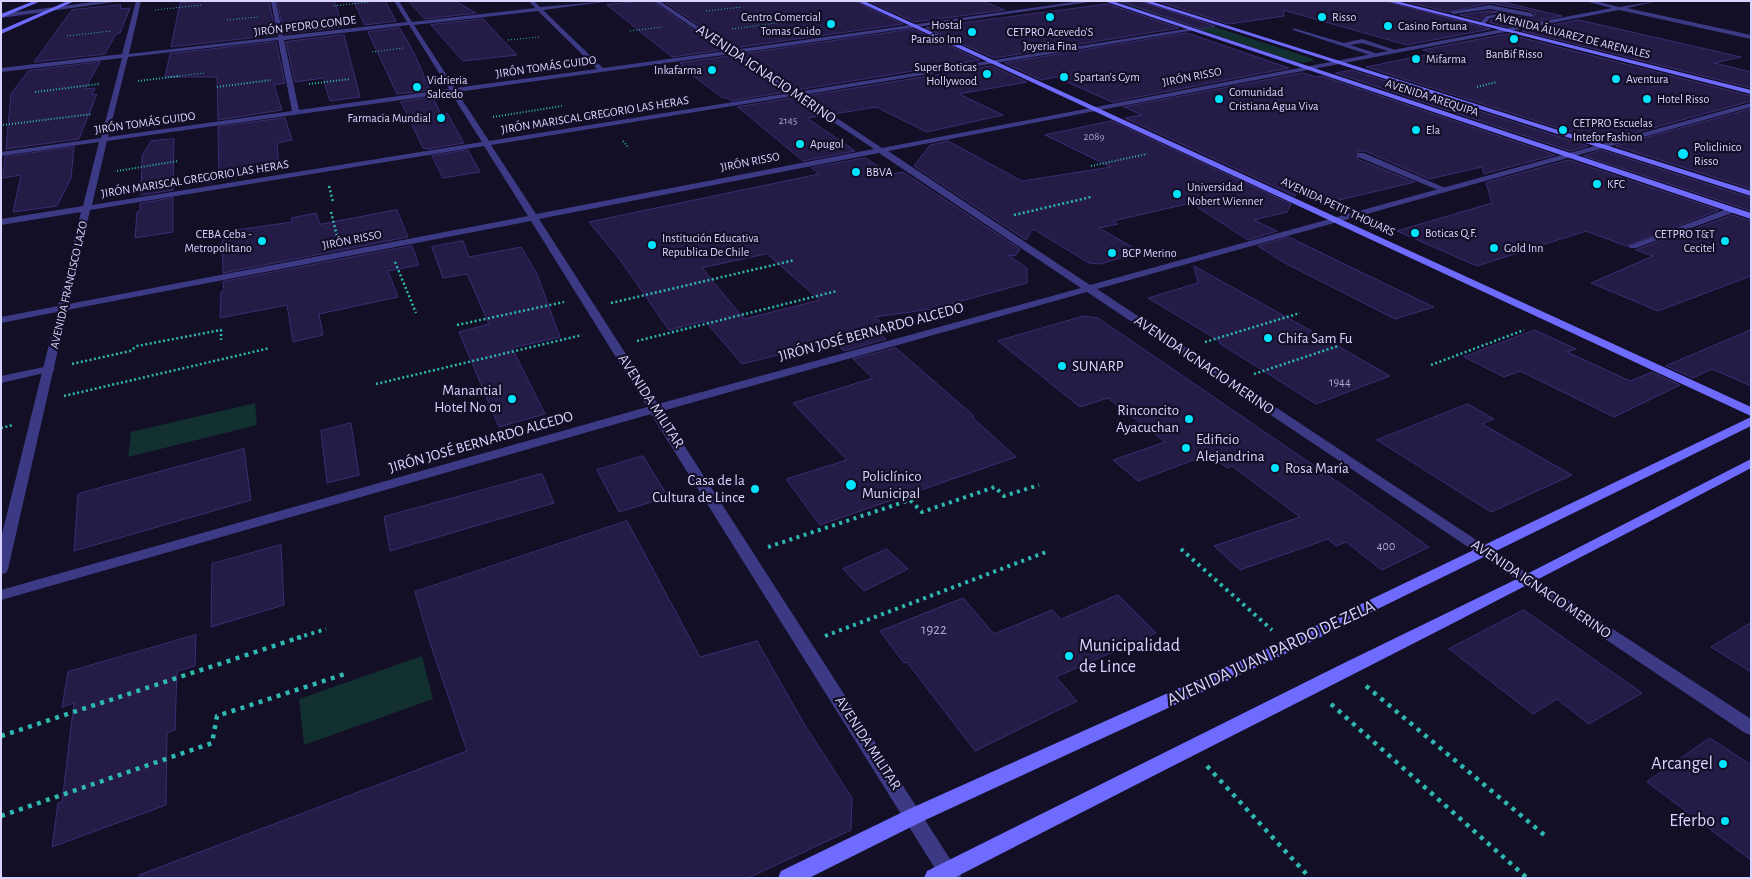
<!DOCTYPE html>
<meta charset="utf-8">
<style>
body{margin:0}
#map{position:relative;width:1752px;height:879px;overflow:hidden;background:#130f26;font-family:"Alegreya Sans",sans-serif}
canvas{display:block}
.frame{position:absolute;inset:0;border:2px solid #d9d4ff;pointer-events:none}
</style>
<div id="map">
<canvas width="1752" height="879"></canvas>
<div class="frame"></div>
</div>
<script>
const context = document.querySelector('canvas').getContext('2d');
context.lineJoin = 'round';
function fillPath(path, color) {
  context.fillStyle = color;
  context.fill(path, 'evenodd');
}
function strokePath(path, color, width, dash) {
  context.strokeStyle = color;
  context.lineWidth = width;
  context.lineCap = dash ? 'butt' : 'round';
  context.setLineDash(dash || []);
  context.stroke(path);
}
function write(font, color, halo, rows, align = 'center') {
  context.font = font + ' "Alegreya Sans",sans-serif';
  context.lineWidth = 4.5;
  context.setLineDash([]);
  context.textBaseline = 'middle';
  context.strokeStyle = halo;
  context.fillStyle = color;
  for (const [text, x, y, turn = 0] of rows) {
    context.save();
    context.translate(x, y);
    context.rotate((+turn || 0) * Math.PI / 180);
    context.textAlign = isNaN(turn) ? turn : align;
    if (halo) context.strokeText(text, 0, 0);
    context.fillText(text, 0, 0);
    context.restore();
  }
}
fillPath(new Path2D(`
 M 1134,1 L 1311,58 L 1314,61 L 1303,63 L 1293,61 L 1119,2 Z
 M 255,403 L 257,425 L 128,457 L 131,432 Z
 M 422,656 L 433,699 L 304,745 L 299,699 Z`), '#12302f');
const building = new Path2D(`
 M 202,1 L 269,1 L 276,35 L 171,47 L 180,3 Z
 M 278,1 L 335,1 L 342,27 L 284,34 Z
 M 354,1 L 385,1 L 396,21 L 365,25 Z
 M 409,1 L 455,1 L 476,13 L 425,19 Z
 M 639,1 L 652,1 L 722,50 L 672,57 L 607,5 Z
 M 664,1 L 855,1 L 903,24 L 733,48 Z
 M 869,1 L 982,1 L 1005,10 L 915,22 Z
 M 1131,1 L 1140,1 L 1215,26 L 1201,29 L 1122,2 Z
 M 1157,1 L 1385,1 L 1491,29 L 1407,45 L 1283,10 L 1284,16 L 1229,24 Z
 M 1405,1 L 1499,1 L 1562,16 L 1505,27 L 1489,22 L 1491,20 L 1503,18 L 1502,13 L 1531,19 L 1536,14 L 1531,11 L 1490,3 L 1448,12 Z
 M 1108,4 L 1179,28 L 994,58 L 926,28 Z
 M 121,5 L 120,9 L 130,8 L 120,33 L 116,34 L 105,54 L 34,62 L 72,10 Z
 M 1490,11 L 1498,12 L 1486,14 L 1480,20 L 1460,15 Z
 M 483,19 L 517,55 L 463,61 L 431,25 Z
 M 1579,20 L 1741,57 L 1714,63 L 1751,72 L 1751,88 L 1522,31 Z
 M 400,28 L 415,55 L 430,90 L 397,94 L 368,32 Z
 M 914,29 L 980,60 L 797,90 L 743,54 Z
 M 1187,33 L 1289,68 L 1112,102 L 1056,77 L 1041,80 L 1005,63 Z
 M 1507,34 L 1751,96 L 1751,101 L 1602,142 L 1366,67 L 1434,53 L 1423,50 Z
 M 344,35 L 360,97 L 330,101 L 323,78 L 295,82 L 286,42 Z
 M 276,42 L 285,83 L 274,85 L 282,110 L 218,120 L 217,77 L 165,77 L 170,54 Z
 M 731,56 L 785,92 L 731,101 L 727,98 L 723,98 L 680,66 L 683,65 L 680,63 Z
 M 100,62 L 85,89 L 95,88 L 92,95 L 97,94 L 79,139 L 6,149 L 11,94 L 28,71 Z
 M 992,66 L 1027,82 L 959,94 L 1003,115 L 927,132 L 876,107 L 834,114 L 807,96 Z
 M 1352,70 L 1588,146 L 1570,151 L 1336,73 Z
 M 1303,73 L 1316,77 L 1322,76 L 1555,155 L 1484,174 L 1482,167 L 1429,179 L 1365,151 L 1358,151 L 1357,159 L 1415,182 L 1331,202 L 1299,187 L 1295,196 L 1125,118 L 1142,115 L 1124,107 Z
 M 433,97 L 441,115 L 447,113 L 464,143 L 428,149 L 423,148 L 401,102 Z
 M 794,98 L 821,116 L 807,118 L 855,151 L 803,161 L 738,107 Z
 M 1751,109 L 1751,189 L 1616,146 Z
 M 285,118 L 292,140 L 277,143 L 279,169 L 219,179 L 218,127 Z
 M 1112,121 L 1291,204 L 1287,212 L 1254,220 L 1277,231 L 1248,240 L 1191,203 L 1113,221 L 1118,224 L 1099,228 L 1141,252 L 1100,264 L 1089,263 L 1033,229 L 1026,240 L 914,166 L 930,145 L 948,141 L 1022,181 L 1111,167 L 1045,135 Z
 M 174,139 L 173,190 L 141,195 L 142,156 L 151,141 Z
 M 74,147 L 71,178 L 57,206 L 13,212 L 21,175 L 3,178 L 5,157 Z
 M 468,150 L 480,172 L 443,178 L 432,156 Z
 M 1602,150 L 1751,198 L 1751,211 L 1584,156 Z
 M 865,158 L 891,174 L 903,172 L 1020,249 L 1015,256 L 1008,255 L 1027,268 L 1027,283 L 932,309 L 875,317 L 886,326 L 875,329 L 886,339 L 844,351 L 834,341 L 742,364 L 705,321 L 669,330 L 621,261 L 589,222 L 819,174 L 812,168 ZM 767,254 L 820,300 L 744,319 L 702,268 Z
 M 1569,160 L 1719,210 L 1626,246 L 1586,231 L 1477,266 L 1397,231 L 1492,203 L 1486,183 Z
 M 173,198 L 173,232 L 135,238 L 137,212 L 140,211 L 140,204 Z
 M 397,210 L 408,237 L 223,273 L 222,232 L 292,222 L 291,218 L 316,213 L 320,224 Z
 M 1733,215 L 1751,221 L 1751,276 L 1658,311 L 1591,283 L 1653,256 L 1636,250 Z
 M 1289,237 L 1342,263 L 1434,307 L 1395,319 L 1283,262 L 1258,246 Z
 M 463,241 L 469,257 L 521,247 L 537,274 L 560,337 L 512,348 L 545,414 L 499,427 L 459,332 L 489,324 L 467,274 L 443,278 L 432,247 Z
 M 412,246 L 419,265 L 388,271 L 398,297 L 319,314 L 323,335 L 293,342 L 287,305 L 220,318 L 221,292 L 224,291 L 223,282 Z
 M 1194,266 L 1317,334 L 1390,376 L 1316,404 L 1219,343 L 1221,342 L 1148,298 L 1198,283 Z
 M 1084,316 L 1098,318 L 1354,493 L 1429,547 L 1382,570 L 1346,542 L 1336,546 L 1328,539 L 1240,570 L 1214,546 L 1300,517 L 1232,466 L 1227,468 L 1209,454 L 1138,481 L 1113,460 L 1165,442 L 1108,398 L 1080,407 L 998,341 Z
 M 1535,330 L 1576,349 L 1567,352 L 1630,381 L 1652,372 L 1680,385 L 1614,417 L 1520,371 L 1504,377 L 1464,357 Z
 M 1751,330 L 1751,386 L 1712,369 L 1693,378 L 1666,366 Z
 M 896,348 L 974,416 L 972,417 L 1016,457 L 820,525 L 786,479 L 847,460 L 793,403 L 873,378 L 853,359 Z
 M 1468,404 L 1494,419 L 1482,424 L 1572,475 L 1491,512 L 1377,440 Z
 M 351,423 L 359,475 L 327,483 L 321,431 Z
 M 244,449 L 251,500 L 74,551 L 78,494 Z
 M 643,456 L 668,497 L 619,512 L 597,470 Z
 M 542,474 L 554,503 L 390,551 L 384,517 Z
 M 627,521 L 700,657 L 757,641 L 803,722 L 852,798 L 851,830 L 748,878 L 139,878 L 139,875 L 467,751 L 430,643 L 415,592 Z
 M 281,545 L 284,605 L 211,627 L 212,564 Z
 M 887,549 L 908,569 L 864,591 L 843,569 Z
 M 1118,595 L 1156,633 L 1056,677 L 1077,701 L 975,751 L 907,662 L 904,663 L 880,631 L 963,598 L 994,634 L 1052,610 L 1061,619 Z
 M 1524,610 L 1642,693 L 1589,724 L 1557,699 L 1533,714 L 1449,649 Z
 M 1751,623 L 1751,672 L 1711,647 Z
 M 196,635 L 195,666 L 177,671 L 175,730 L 167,733 L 166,805 L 52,847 L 58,803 L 62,802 L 74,703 L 62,707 L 68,672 Z
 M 1710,738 L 1751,765 L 1751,860 L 1647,782 Z`);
fillPath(building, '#241b47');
strokePath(building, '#3b2d73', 1);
strokePath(new Path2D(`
 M 334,6 L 378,1
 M 155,10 L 202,5
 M 706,11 L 742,7
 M 227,20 L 258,17
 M 732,29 L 783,22
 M 630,31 L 662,27
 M 67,36 L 111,31
 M 508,40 L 540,37
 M 372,52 L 403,48
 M 170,77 L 204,73`), '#2fb8b0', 1, [1, 2]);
strokePath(new Path2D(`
 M 138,81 L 180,76
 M 309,84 L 350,79
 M 217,87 L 271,80
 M 1477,87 L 1496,82
 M 35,92 L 99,84
 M 493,117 L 562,106
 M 3,125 L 92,114
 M 623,141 L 629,148
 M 1091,166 L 1147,154
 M 117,171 L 178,161`), '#2fb8b0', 2, [1, 2]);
strokePath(new Path2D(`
 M 329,186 L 333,202
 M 331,212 L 337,236
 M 1014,215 L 1091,197
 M 395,262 L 416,313
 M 611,303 L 795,260
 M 457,325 L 564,302
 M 637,341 L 837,291
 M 1205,342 L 1300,313
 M 72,364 L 130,351 L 137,346 L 221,330 L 221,340
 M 1431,365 L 1524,330
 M 1254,374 L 1338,346
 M 376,384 L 582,335
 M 64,396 L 270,348
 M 1,428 L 13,425`), '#2fb8b0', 2.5, [2, 2.5]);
strokePath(new Path2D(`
 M 768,547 L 910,500 L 922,512 L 995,487 L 1004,496 L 1039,485
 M 1181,549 L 1272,630
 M 825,636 L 1046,552
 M 297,638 L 326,629`), '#2fb8b0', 4, [3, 4.5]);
strokePath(new Path2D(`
 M 1366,686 L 1548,838
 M 1331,704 L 1527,878
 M 1,736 L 301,637
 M 1207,766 L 1310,878
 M 1,816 L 212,743 L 217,716 L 348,673`), '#2fb8b0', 4.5, [4, 5.5]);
fillPath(new Path2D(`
 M 1490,5 L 1531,13 L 1534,15 L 1531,17 L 1490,9 L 1453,14 L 1450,12 Z
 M 1500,14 L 1502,17 L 1490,18 L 1484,25 L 1479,24 L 1486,16 Z
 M 1293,28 L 1344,43 L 1362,39 L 1398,51 L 1395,53 L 1362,43 L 1350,45 L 1378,54 L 1376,57 L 1293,30 Z
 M 1358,153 L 1364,153 L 1450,190 L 1443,192 L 1358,157 Z
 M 1732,207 L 1736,210 L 1735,212 L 1636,248 L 1630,248 L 1628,246 Z
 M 49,366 L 55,369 L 53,371 L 1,383 L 1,376 Z`), '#3d3a85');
fillPath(new Path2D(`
 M 102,1 L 121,1 L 1,18 L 1,14 Z
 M 136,1 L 141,1 L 129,54 L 278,37 L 271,1 L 276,1 L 283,36 L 407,22 L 394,1 L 399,1 L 412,22 L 535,8 L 529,1 L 534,1 L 540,7 L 612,1 L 543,10 L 603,68 L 727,51 L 654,1 L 660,1 L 733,50 L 1081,1 L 1096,1 L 738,53 L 797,92 L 1192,28 L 1195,30 L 802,95 L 882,148 L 1612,8 L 1585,1 L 1595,1 L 1619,7 L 1658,1 L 1627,8 L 1751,35 L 1751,39 L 1619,10 L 888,151 L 1090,285 L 1751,103 L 1751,107 L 1097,289 L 1490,549 L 1492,552 L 1490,555 L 1480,555 L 1087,292 L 662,411 L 961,876 L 960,878 L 941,878 L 651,414 L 1,600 L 1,590 L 647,407 L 531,221 L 67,310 L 8,569 L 6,573 L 1,574 L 1,538 L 57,312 L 1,323 L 1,317 L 58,306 L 81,212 L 1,225 L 1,219 L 83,206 L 99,142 L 1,156 L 1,152 L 101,138 L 122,58 L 1,72 L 1,68 L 122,54 ZM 538,11 L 597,69 L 455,88 L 414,25 ZM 409,25 L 449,89 L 299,110 L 284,40 ZM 278,40 L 292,111 L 108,137 L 128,57 ZM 731,54 L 790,93 L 489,141 L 457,92 ZM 451,93 L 482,142 L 92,205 L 107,141 ZM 794,96 L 874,149 L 536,214 L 491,145 ZM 484,146 L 528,216 L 69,304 L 90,210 ZM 879,153 L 1081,288 L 658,404 L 539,219 Z`), '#3d3a85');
fillPath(new Path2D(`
 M 1485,547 L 1490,549 L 1751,719 L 1751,735 L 1745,733 L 1480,555 L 1478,552 L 1480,549 Z`), '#3d3a85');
fillPath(new Path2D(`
 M 34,1 L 41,1 L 1,18 L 1,14 Z
 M 68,1 L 75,1 L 1,34 L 1,30 Z
 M 857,1 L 864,1 L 1751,407 L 1751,416 Z
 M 1104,1 L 1112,1 L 1751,213 L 1751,219 Z
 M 1142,1 L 1150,1 L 1751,191 L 1751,196 Z
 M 1387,1 L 1396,1 L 1751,90 L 1751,94 Z
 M 1751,417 L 1751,426 L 1296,649 L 921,822 L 809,878 L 778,878 L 781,871 L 907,810 L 1284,641 Z
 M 1751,459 L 1751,468 C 1487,608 1220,741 954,878 L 924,878 L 927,871 L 1340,665 L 1523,576 Z`), '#6f6bff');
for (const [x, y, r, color] of [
 [1050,17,5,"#00e5ff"],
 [1322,17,5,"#00e5ff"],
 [831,24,5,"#00e5ff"],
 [1388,26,5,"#00e5ff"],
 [972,32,5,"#00e5ff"],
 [1514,39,5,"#00e5ff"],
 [1416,59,5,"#00e5ff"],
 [712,70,5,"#00e5ff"],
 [987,74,5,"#00e5ff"],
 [1064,77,5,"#00e5ff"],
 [1616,79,5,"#00e5ff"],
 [417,87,5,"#00e5ff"],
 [1219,99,5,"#00e5ff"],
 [1647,99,5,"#00e5ff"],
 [441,118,5,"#00e5ff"],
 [1416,130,5,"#00e5ff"],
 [1563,130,5,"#00e5ff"],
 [800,144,5,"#00e5ff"],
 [1683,154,6,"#00e5ff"],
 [856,172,5,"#00e5ff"],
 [1597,184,5,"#00e5ff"],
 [1177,194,5,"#00e5ff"],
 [1415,233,5,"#00e5ff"],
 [262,241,5,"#00e5ff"],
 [1725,241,5,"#00e5ff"],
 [652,245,5,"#00e5ff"],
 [1494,248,5,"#00e5ff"],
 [1112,253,5,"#00e5ff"],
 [1268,338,5,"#00e5ff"],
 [1062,366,5,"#00e5ff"],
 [512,399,5,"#00e5ff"],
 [1189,419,5,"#00e5ff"],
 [1186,448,5,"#00e5ff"],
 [1275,468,5,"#00e5ff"],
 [851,485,6,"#00e5ff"],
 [755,489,5,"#00e5ff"],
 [1069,656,5,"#00e5ff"],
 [1723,764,5,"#00e5ff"],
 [1725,821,5,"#00e5ff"]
]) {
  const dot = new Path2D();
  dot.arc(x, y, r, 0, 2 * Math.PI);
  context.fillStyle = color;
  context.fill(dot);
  strokePath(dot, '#130f26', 2);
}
write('11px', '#aca6d1', null, [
 ["2145",788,121],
 ["2089",1094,137]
]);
write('12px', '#d9d4ff', '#130f26', [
 ["Centro Comercial",821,17,"right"],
 ["Tomas Guido",821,31,"right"],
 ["Risso",1332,17],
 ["Hostal",962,25,"right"],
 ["Paraiso Inn",962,39,"right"],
 ["Casino Fortuna",1398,26],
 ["CETPRO Acevedo'S",1050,32,"center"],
 ["Joyeria Fina",1050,46,"center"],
 ["BanBif Risso",1514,54,"center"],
 ["Mifarma",1426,59],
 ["Super Boticas",977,67,"right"],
 ["Hollywood",977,81,"right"],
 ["Inkafarma",702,70,"right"],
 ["Spartan's Gym",1074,77],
 ["Aventura",1626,79],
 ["Vidrieria",427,80],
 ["Salcedo",427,94],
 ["Comunidad",1229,92],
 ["Cristiana Agua Viva",1229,106],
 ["Hotel Risso",1657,99],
 ["Farmacia Mundial",431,118,"right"],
 ["CETPRO Escuelas",1573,123],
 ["Intefor Fashion",1573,137],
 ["Ela",1426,130],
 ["Apugol",810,144],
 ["Policlinico",1694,147],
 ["Risso",1694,161],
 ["BBVA",866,172],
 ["KFC",1607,184],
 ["Universidad",1187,187],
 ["Nobert Wienner",1187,201],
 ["Boticas Q.F.",1425,233],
 ["CEBA Ceba -",252,234,"right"],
 ["Metropolitano",252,248,"right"],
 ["CETPRO T&T",1715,234,"right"],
 ["Cecitel",1715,248,"right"],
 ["Institución Educativa",662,238],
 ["Republica De Chile",662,252],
 ["Gold Inn",1504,248],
 ["BCP Merino",1122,253]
], 'left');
write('12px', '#d9d4ff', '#130f26', [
 ["JIRÓN PEDRO CONDE",305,26,-7],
 ["AVENIDA ÁLVAREZ DE ARENALES",1573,36,14],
 ["JIRÓN TOMÁS GUIDO",546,67,-8],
 ["JIRÓN RISSO",1192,77,-11],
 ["AVENIDA AREQUIPA",1432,98,18],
 ["JIRÓN MARISCAL GREGORIO LAS HERAS",595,115,-9],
 ["JIRÓN TOMÁS GUIDO",145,123,-8],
 ["JIRÓN RISSO",750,162,-11],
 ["JIRÓN MARISCAL GREGORIO LAS HERAS",195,179,-9],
 ["AVENIDA PETIT THOUARS",1338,207,25],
 ["JIRÓN RISSO",352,240,-11],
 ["AVENIDA FRANCISCO LAZO",69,285,-77]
]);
write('12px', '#aca6d1', null, [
 ["1944",1340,382],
 ["400",1386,546]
]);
write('15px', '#d9d4ff', '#130f26', [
 ["AVENIDA IGNACIO MERINO",766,74,34],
 ["JIRÓN JOSÉ BERNARDO ALCEDO",871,332,-15],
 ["AVENIDA IGNACIO MERINO",1204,365,34],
 ["AVENIDA MILITAR",651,401,57],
 ["JIRÓN JOSÉ BERNARDO ALCEDO",481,442,-16],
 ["AVENIDA IGNACIO MERINO",1541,589,34],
 ["AVENIDA MILITAR",868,743,57]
]);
write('15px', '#d9d4ff', '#130f26', [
 ["Chifa Sam Fu",1278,338],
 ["SUNARP",1072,366],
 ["Manantial",502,390,"right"],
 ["Hotel No 01",502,407,"right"],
 ["Rinconcito",1179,410,"right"],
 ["Ayacuchan",1179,427,"right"],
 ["Edificio",1196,439],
 ["Alejandrina",1196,456],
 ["Rosa María",1285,468],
 ["Policlínico",862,476],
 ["Municipal",862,493],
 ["Casa de la",745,480,"right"],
 ["Cultura de Lince",745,497,"right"]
], 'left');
write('15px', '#aca6d1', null, [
 ["1922",934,629]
]);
write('18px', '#d9d4ff', '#130f26', [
 ["Municipalidad",1079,646,"left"],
 ["de Lince",1079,667,"left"],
 ["Arcangel",1713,764],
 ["Eferbo",1715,821]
], 'right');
write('18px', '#d9d4ff', '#130f26', [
 ["AVENIDA JUAN PARDO DE ZELA",1271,653,-25]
]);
</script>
